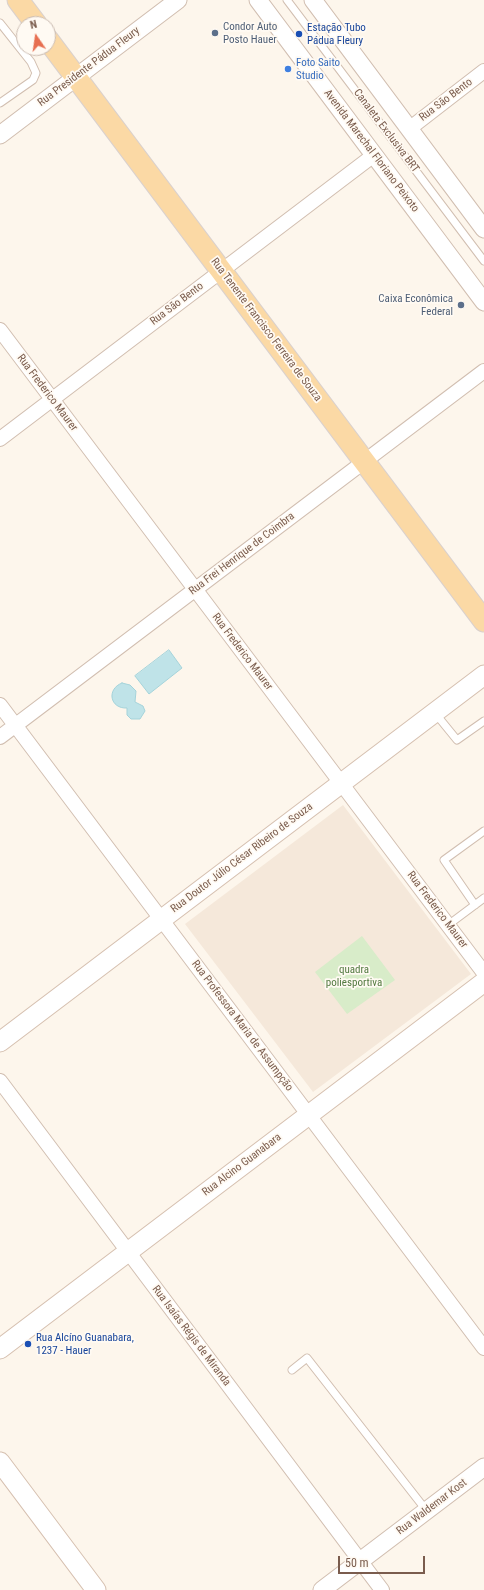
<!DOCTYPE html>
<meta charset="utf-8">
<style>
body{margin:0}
#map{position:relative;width:484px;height:1590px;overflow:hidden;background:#fdf6ec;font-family:"Roboto Condensed",sans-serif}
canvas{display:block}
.north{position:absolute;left:16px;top:16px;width:40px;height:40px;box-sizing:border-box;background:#fffaf3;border:1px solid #cabbb1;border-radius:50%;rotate:347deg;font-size:11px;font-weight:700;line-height:16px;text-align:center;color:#7a5c4d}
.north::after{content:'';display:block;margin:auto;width:14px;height:18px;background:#e76f51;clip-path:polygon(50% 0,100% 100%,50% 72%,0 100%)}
.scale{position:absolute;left:338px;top:1556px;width:87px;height:18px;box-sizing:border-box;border:2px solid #7a5c4d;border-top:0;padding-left:5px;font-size:12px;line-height:14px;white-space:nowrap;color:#7a5c4d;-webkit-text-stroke:3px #fffaf3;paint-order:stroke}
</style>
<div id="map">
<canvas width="484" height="1590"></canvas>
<div class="north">N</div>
<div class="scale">50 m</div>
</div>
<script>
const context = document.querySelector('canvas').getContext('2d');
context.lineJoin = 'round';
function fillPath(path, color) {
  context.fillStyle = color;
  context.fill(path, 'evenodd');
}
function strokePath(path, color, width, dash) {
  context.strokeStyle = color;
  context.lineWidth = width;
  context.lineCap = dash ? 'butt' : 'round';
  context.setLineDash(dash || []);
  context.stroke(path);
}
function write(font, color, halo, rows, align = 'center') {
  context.font = font + ' "Roboto Condensed",sans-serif';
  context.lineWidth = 3.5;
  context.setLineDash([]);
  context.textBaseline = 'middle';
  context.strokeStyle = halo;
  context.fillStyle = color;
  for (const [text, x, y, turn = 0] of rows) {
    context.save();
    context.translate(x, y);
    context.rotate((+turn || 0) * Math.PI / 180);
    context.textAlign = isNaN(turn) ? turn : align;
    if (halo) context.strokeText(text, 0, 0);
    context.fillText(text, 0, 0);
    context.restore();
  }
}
fillPath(new Path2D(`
 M 343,805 L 471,974 L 313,1092 L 185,924 Z`), '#f5e8da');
fillPath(new Path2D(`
 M 362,936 L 395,980 L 347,1014 L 315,972 Z`), '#d8ecc9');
const water = new Path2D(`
 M 169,650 L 182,668 L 149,694 L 135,676 Z
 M 122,683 L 130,685 L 136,691 L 135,702 L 143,706 L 145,711 L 140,719 L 131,719 L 127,715 L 127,708 C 110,709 106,689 122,683 Z`);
fillPath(water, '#bfe3e8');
strokePath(water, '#a5d3da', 1);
const service = new Path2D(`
 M 287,0 L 484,261
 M 0,23 L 31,62 L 36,73 L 33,80 L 0,103
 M 435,713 L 457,740 L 484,721
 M 475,905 L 444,860 L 484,831
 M 448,925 L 484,898
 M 292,1370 L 307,1358 L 426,1510`);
const minor = new Path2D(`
 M 409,129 L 484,71
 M 0,330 L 484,973
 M 0,439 L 374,155
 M 0,705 L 484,1348
 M 0,737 L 484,371
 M 0,1081 L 382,1590`);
const tertiary = new Path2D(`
 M 258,0 L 484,302
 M 313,0 L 484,229
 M 0,135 L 178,0
 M 322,1590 L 484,1467`);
const secondary = new Path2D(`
 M 0,1042 L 484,675
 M 0,1349 L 484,982
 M 0,1462 L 96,1590`);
const primary = new Path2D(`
 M 18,0 L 36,24
 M 48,40 L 484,621`);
strokePath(service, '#d1beb0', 9);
strokePath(minor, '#d1beb0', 16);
strokePath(tertiary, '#d1beb0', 19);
strokePath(secondary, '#d6c0b0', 21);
strokePath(primary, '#dad1cd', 23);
strokePath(service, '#fff', 7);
strokePath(minor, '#fff', 14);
strokePath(tertiary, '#fff', 17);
strokePath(secondary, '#fff', 19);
strokePath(primary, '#fbd9a5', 21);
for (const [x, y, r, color] of [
 [215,33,4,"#5c6f8a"],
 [299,34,4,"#1a4fb4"],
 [288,69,4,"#3f7fe0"],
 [461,305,4,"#5c6f8a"],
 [28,1344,4,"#1a4fb4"]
]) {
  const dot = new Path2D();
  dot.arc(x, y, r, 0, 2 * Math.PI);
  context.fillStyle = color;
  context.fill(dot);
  strokePath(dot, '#fffaf3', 1.5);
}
write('11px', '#4e5e75', '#fffaf3', [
 ["Condor Auto",223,27],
 ["Posto Hauer",223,40],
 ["Caixa Econômica",453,299,"right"],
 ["Federal",453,312,"right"]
], 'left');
write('11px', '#164399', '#fffaf3', [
 ["Estação Tubo",307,28],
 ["Pádua Fleury",307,41],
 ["Rua Alcíno Guanabara,",36,1338],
 ["1237 - Hauer",36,1351]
], 'left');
write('11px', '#366cbe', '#fffaf3', [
 ["Foto Saito",296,63],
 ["Studio",296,76]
], 'left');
write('11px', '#7a5c4d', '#fffaf3', [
 ["Rua Presidente Pádua Fleury",89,67,-37],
 ["Rua São Bento",446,100,-37],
 ["Canaleta Exclusiva BRT",386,131,53],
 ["Avenida Marechal Floriano Peixoto",371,151,53],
 ["Rua São Bento",177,304,-37],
 ["Rua Tenente Francisco Ferreira de Souza",266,330,53],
 ["Rua Frederico Maurer",47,393,53],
 ["Rua Frei Henrique de Coimbra",242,554,-37],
 ["Rua Frederico Maurer",242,652,53],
 ["Rua Doutor Júlio César Ribeiro de Souza",242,858,-37],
 ["Rua Frederico Maurer",437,910,53],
 ["Rua Professora Maria de Assumpção",242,1026,53],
 ["Rua Alcino Guanabara",242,1165,-37],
 ["Rua Isaías Régis de Miranda",191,1336,53],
 ["Rua Waldemar Kost",432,1507,-37]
]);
write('11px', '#537a41', '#fffaf3', [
 ["quadra",354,970],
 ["poliesportiva",354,983]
]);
</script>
